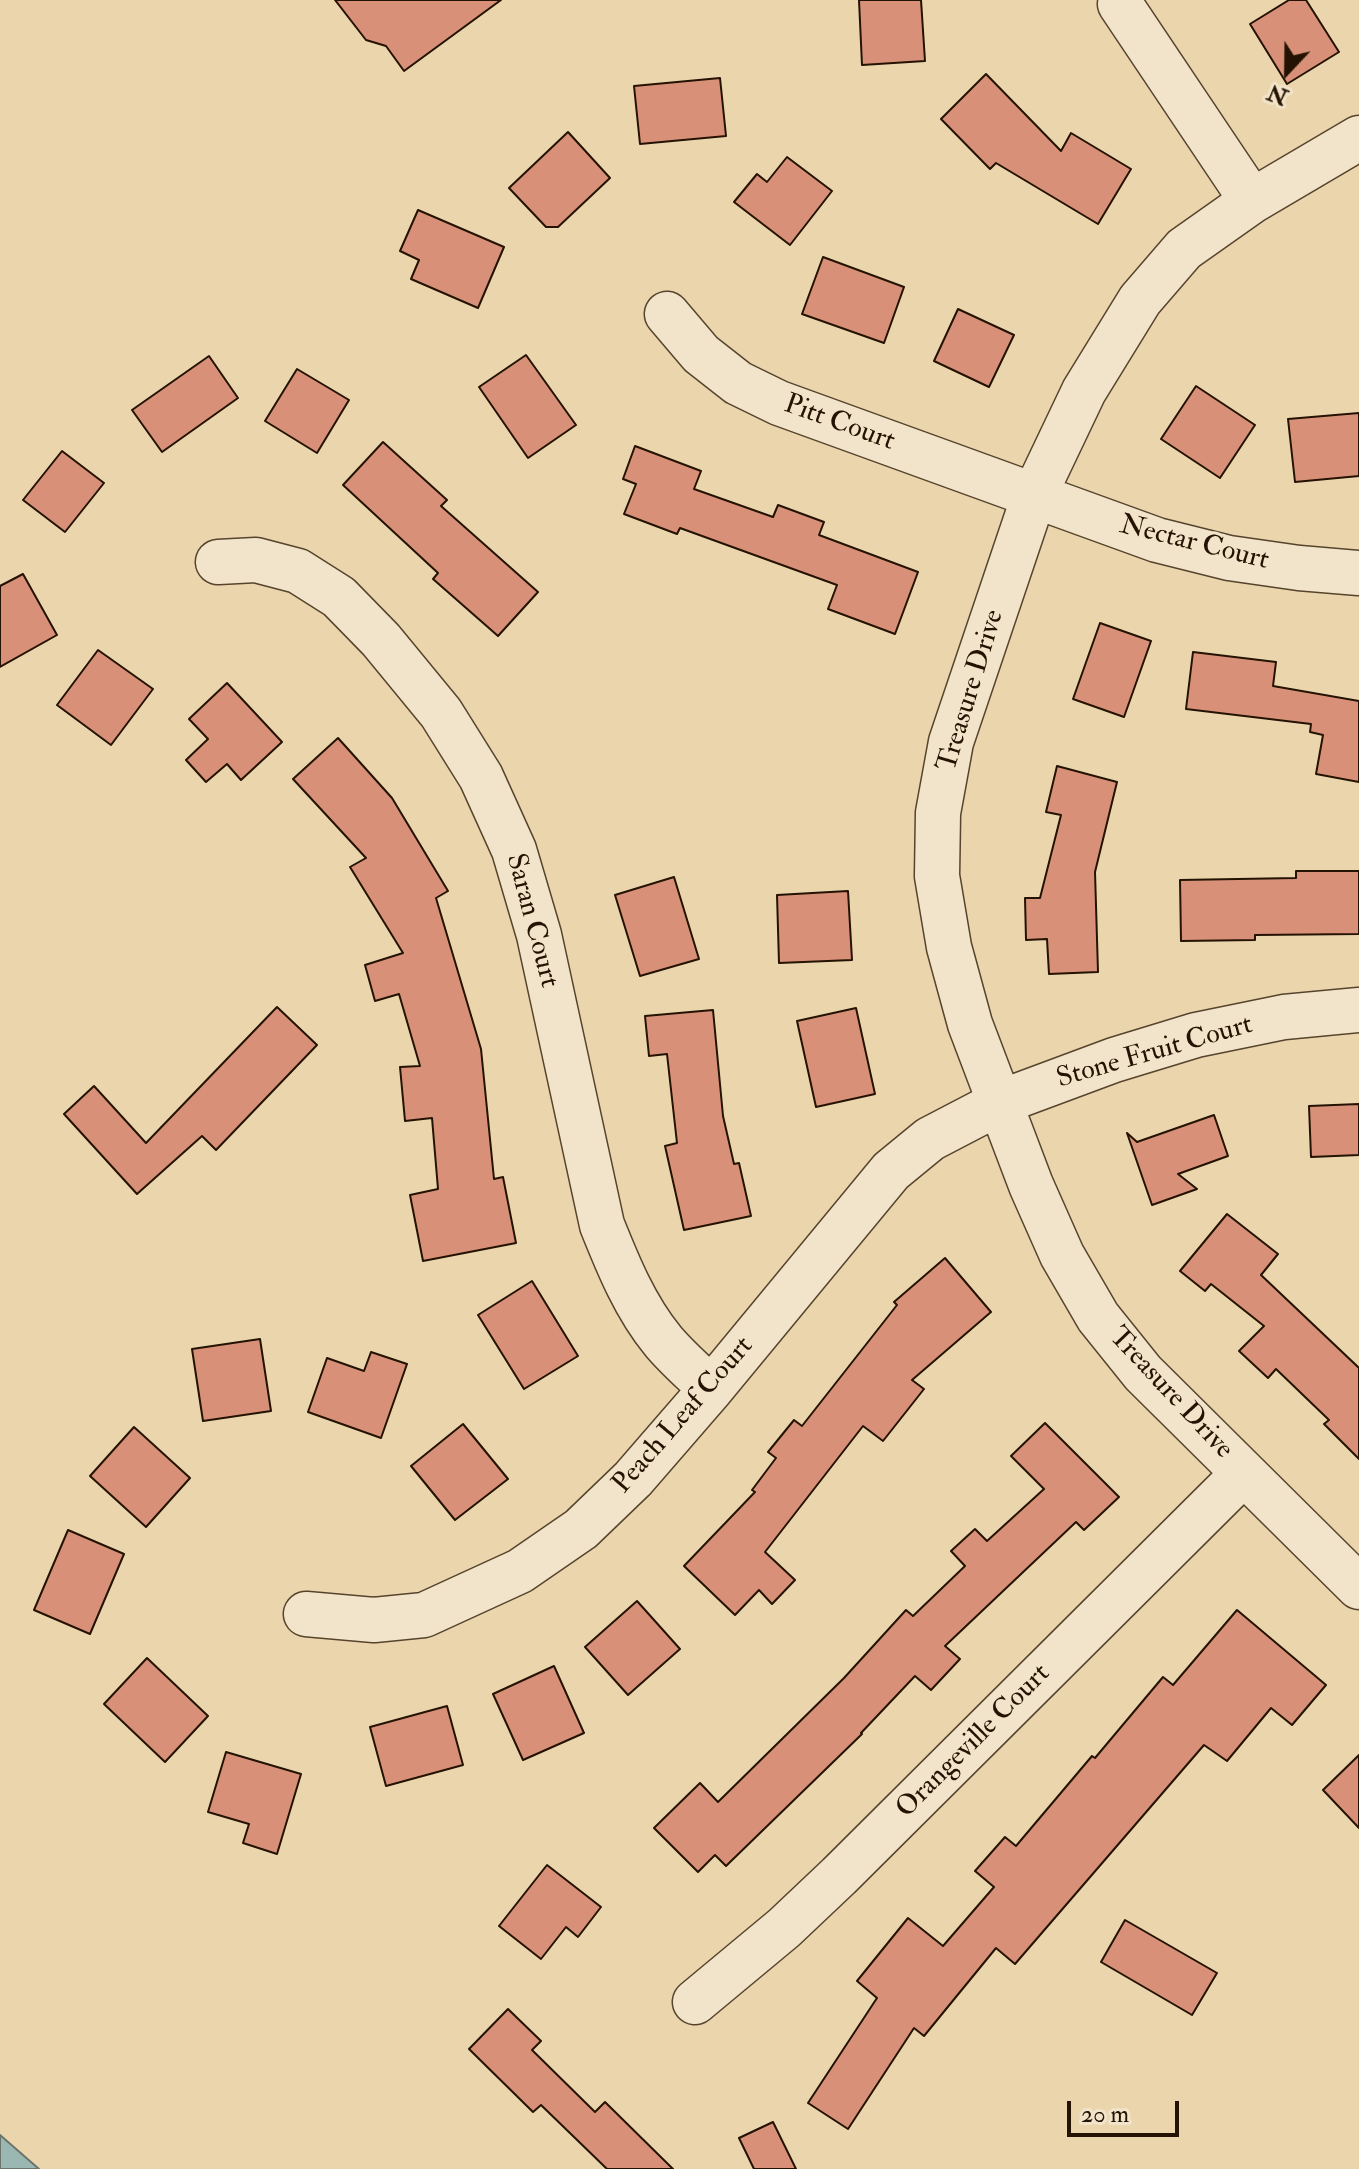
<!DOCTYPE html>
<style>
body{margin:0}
#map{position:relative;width:1359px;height:2169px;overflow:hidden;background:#ebd5ad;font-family:"IM FELL Double Pica",serif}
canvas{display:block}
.north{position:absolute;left:1247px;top:32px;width:80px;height:80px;-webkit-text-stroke:6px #f2e4ca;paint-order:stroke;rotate:202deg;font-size:22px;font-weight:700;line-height:32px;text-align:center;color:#241302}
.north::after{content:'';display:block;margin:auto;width:28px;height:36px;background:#241302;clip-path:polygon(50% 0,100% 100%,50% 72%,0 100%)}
.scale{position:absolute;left:1067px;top:2101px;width:112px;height:36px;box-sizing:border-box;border:4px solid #241302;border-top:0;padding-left:10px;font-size:24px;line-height:28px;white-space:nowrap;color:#241302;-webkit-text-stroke:6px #f2e4ca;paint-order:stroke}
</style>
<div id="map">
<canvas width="1359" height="2169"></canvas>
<div class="north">N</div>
<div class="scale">20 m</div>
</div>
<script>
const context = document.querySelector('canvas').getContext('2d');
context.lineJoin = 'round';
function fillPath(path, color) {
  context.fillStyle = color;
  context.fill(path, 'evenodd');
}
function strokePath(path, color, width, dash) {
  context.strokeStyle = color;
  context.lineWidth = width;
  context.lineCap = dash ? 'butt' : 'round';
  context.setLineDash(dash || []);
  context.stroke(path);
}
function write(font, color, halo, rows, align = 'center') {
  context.font = font + ' "IM FELL Double Pica",serif';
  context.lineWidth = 6;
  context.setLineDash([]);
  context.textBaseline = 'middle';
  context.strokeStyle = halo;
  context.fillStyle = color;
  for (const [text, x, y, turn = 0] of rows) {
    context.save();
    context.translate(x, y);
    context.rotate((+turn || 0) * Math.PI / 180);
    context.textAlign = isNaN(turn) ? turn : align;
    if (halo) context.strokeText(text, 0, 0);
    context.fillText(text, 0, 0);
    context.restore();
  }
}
const water = new Path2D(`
 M 0,2135 L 39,2169 L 0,2169 Z`);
fillPath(water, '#9bb7b2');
strokePath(water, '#6b756c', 2);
const building = new Path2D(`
 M 335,0 L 501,0 L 404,71 L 386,46 L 366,40 Z
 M 859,0 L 921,0 L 925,61 L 862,65 Z
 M 1289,0 L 1306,0 L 1339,52 L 1287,84 L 1250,24 Z
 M 986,74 L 1061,151 L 1071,133 L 1131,169 L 1098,224 L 996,163 L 990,169 L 941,119 Z
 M 720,78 L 726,136 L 640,144 L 634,86 Z
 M 568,132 L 610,178 L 558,227 L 546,227 L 509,188 Z
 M 787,157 L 832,191 L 790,245 L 734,202 L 757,174 L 767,182 Z
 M 418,210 L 504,247 L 478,308 L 411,279 L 419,260 L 400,251 Z
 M 823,257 L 904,287 L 884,343 L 802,314 Z
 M 958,309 L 1014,335 L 989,387 L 934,361 Z
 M 526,355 L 576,425 L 528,458 L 479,387 Z
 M 209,356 L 238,398 L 162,452 L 132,410 Z
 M 297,369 L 349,400 L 317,453 L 265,421 Z
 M 1196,386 L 1255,425 L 1220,478 L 1161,439 Z
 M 1359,413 L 1359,476 L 1295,482 L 1288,419 Z
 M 383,442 L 447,500 L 441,506 L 538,592 L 498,636 L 433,579 L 438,573 L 343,485 Z
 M 635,446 L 701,471 L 694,489 L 773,517 L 778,505 L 824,522 L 819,535 L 918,572 L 895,634 L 828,609 L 837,585 L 680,528 L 677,534 L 624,514 L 636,484 L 623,479 Z
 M 62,451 L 104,483 L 65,532 L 23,500 Z
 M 23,574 L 57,635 L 0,667 L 0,586 Z
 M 1100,623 L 1151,641 L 1124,717 L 1073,699 Z
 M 98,650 L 153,689 L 111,745 L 57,705 Z
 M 1193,652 L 1276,662 L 1273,686 L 1359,701 L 1359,782 L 1316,774 L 1323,735 L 1310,732 L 1311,724 L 1186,709 Z
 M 227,683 L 282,742 L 241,780 L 227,764 L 206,782 L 186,760 L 208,739 L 189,719 Z
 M 338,738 L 392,798 L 448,891 L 436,898 L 481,1049 L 494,1179 L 503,1177 L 516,1243 L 423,1261 L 410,1195 L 438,1189 L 432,1118 L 405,1121 L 400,1067 L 420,1066 L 399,994 L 375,1001 L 365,965 L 403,953 L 350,867 L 366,858 L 293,779 Z
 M 1057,766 L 1117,782 L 1095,872 L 1098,972 L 1049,974 L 1047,939 L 1026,940 L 1025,898 L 1040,898 L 1061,815 L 1046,812 Z
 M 1296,871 L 1359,871 L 1359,934 L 1255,935 L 1255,940 L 1181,941 L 1180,880 L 1296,878 Z
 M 674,877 L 699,959 L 640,976 L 615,895 Z
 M 848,891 L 852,960 L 779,963 L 777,895 Z
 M 277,1007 L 317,1045 L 216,1150 L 202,1136 L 137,1194 L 64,1114 L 94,1086 L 146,1143 Z
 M 856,1008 L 875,1094 L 816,1107 L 797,1021 Z
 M 713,1010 L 723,1116 L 734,1164 L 739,1163 L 751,1216 L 684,1230 L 665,1146 L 677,1143 L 667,1054 L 649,1056 L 645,1016 Z
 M 1359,1104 L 1359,1155 L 1311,1157 L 1309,1106 Z
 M 1214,1115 L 1228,1156 L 1178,1174 L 1197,1189 L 1152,1205 L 1127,1133 L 1137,1142 Z
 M 1227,1214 L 1278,1254 L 1261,1275 L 1359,1368 L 1359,1459 L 1324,1424 L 1329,1420 L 1276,1369 L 1268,1378 L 1239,1351 L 1264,1326 L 1211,1284 L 1205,1291 L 1180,1271 Z
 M 945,1258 L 991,1312 L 912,1380 L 924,1389 L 883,1441 L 863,1426 L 765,1552 L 795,1580 L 772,1604 L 759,1590 L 735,1615 L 684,1566 L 755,1492 L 752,1490 L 776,1458 L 768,1452 L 794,1420 L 802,1426 L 897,1305 L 894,1302 Z
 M 532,1281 L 578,1356 L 524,1389 L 478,1315 Z
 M 260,1339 L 271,1411 L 203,1421 L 192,1349 Z
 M 371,1352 L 407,1364 L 381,1438 L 308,1412 L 327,1358 L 364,1371 Z
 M 1045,1423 L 1119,1497 L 1084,1530 L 1076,1522 L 945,1646 L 960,1659 L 931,1690 L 915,1676 L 861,1733 L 862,1734 L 726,1866 L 715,1855 L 698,1872 L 654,1828 L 700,1783 L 718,1802 L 844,1678 L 906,1610 L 913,1616 L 965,1566 L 951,1551 L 975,1529 L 987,1541 L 1044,1489 L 1011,1456 Z
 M 463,1424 L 508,1479 L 455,1520 L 411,1466 Z
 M 134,1427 L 190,1478 L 146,1527 L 90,1476 Z
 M 68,1530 L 124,1554 L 90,1634 L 34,1610 Z
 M 637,1601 L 680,1649 L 628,1695 L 585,1647 Z
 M 1237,1610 L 1326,1685 L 1292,1725 L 1271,1708 L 1227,1761 L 1204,1745 L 1015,1964 L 996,1948 L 924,2036 L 914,2028 L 848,2129 L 808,2103 L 877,1998 L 857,1981 L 908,1918 L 943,1946 L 994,1887 L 975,1871 L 1005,1837 L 1016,1846 L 1092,1756 L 1095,1758 L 1163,1677 L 1173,1685 Z
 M 147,1658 L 208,1716 L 165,1762 L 104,1704 Z
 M 554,1666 L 584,1733 L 523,1760 L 493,1694 Z
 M 447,1706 L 463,1765 L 386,1786 L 370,1727 Z
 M 226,1752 L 301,1774 L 277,1854 L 243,1843 L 249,1824 L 208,1812 Z
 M 1359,1755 L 1359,1828 L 1323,1790 Z
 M 547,1865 L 601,1907 L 578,1937 L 566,1927 L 541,1959 L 499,1926 Z
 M 1125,1920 L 1217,1973 L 1192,2015 L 1101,1962 Z
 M 508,2009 L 541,2041 L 532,2050 L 595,2112 L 605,2102 L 673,2169 L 607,2169 L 541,2105 L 533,2112 L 469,2049 Z
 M 773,2122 L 796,2169 L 754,2169 L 739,2138 Z`);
fillPath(building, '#d89178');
strokePath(building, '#241302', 2);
const street = new Path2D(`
 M 1120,4 L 1252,201
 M 1359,138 L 1252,201 L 1184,249 L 1140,300 L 1084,391 L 1034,496 L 951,742 L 938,813 L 937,876 L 949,947 L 970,1024 L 1031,1185 L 1062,1255 L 1098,1317 L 1143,1373 L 1359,1587
 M 667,314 L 701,354 L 738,383 L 779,403 L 1157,540 L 1229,558 L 1299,568 L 1359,573
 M 218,562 L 256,560 L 298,571 L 339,597 L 381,640 L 441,713 L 481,777 L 514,850 L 539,935 L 602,1225 C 618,1265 635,1307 663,1341 C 677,1358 695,1373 711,1389
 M 306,1614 L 374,1620 L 424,1615 L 520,1571 L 581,1529 L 633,1479 L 711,1389 L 891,1171 L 930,1139 L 1001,1102 L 1114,1060 L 1196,1035 L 1284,1017 L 1359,1010
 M 695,2002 L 784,1928 L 839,1876 L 1244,1473`);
strokePath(street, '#56442d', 47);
strokePath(street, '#f2e4ca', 44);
write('28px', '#241302', '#f2e4ca', [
 ["Pitt Court",839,424,20],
 ["Nectar Court",1194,544,14],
 ["Treasure Drive",972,691,-73],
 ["Saran Court",531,921,75],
 ["Stone Fruit Court",1155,1053,-16],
 ["Treasure Drive",1170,1394,47],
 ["Peach Leaf Court",684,1416,-49],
 ["Orangeville Court",974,1742,-45]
]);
</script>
